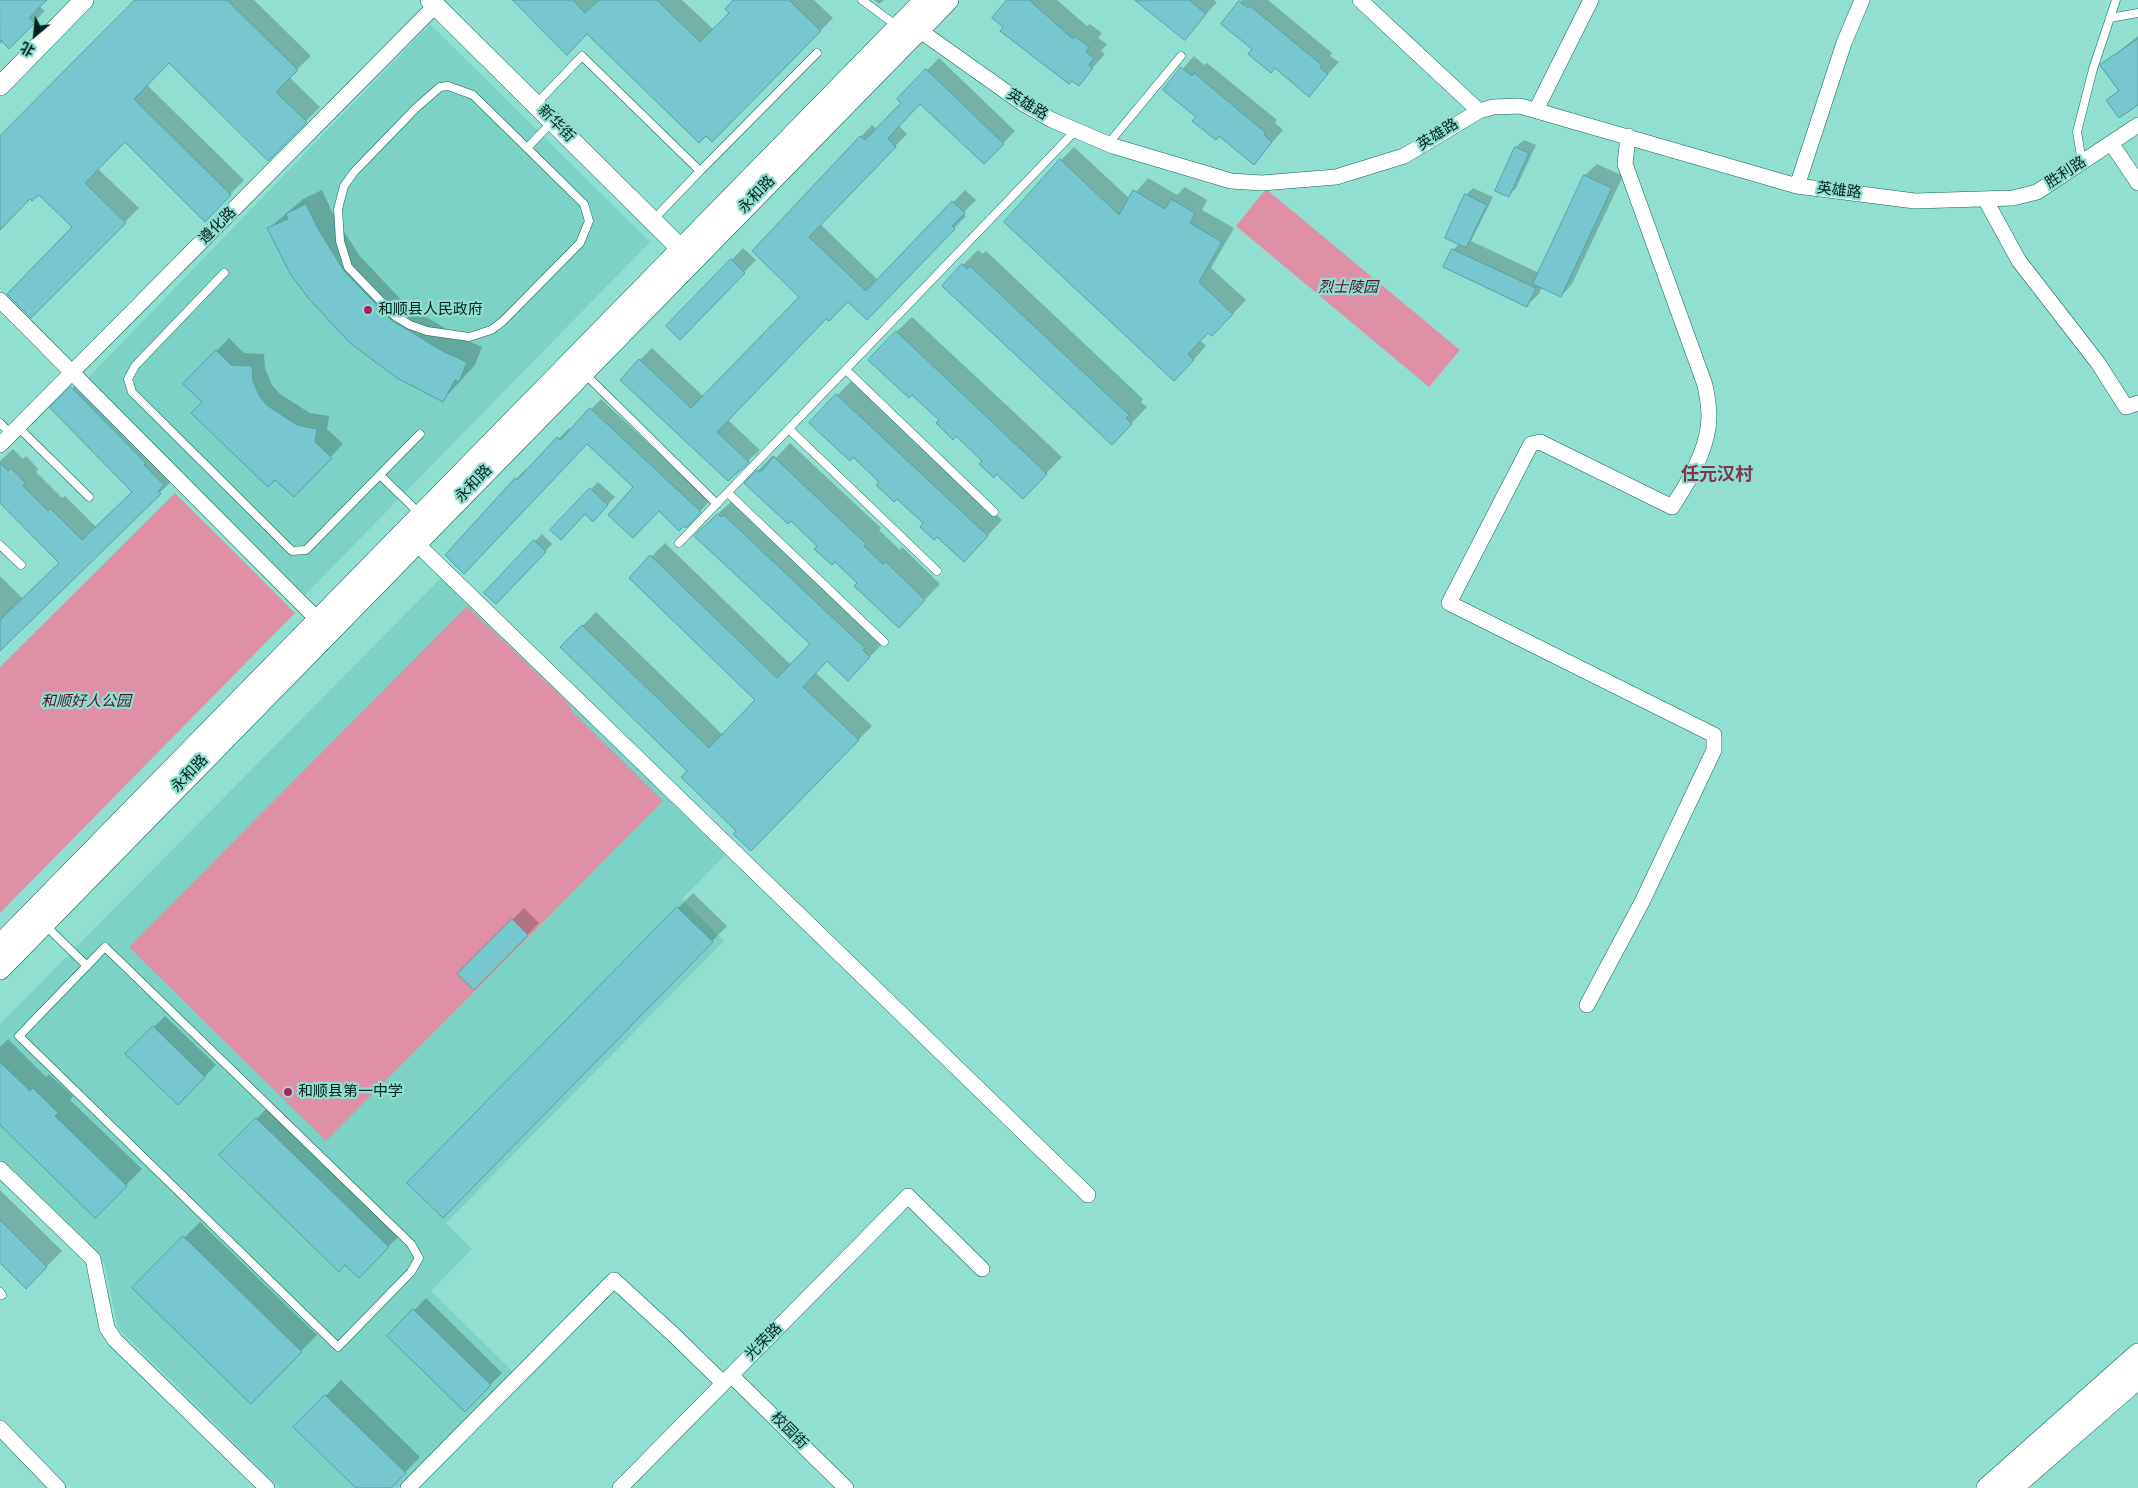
<!DOCTYPE html>
<meta charset="utf-8">
<style>
body{margin:0}
#map{position:relative;width:2138px;height:1488px;overflow:hidden;background:#91dfd1;font-family:"Times New Roman","Noto Sans SC",serif}
canvas{display:block}
.north{position:absolute;left:10px;top:10px;width:50px;height:50px;-webkit-text-stroke:4px #91dfd1;paint-order:stroke;rotate:208deg;font-size:14px;font-weight:700;line-height:20px;text-align:center;color:#01221d}
.north::after{content:'';display:block;margin:auto;width:18px;height:22px;background:#01221d;clip-path:polygon(50% 0,100% 100%,50% 72%,0 100%)}
</style>
<div id="map">
<canvas width="2138" height="1488"></canvas>
<div class="north">北</div>
</div>
<script>
const context = document.querySelector('canvas').getContext('2d');
context.lineJoin = 'round';
function fillPath(path, color) {
  context.fillStyle = color;
  context.fill(path, 'evenodd');
}
function strokePath(path, color, width, dash) {
  context.strokeStyle = color;
  context.lineWidth = width;
  context.lineCap = dash ? 'butt' : 'round';
  context.setLineDash(dash || []);
  context.stroke(path);
}
function write(font, color, halo, rows, align = 'center') {
  context.font = font + ' "Times New Roman","Noto Sans SC",serif';
  context.lineWidth = 4.5;
  context.setLineDash([]);
  context.textBaseline = 'middle';
  context.strokeStyle = halo;
  context.fillStyle = color;
  for (const [text, x, y, turn = 0] of rows) {
    context.save();
    context.translate(x, y);
    context.rotate((+turn || 0) * Math.PI / 180);
    context.textAlign = isNaN(turn) ? turn : align;
    if (halo) context.strokeText(text, 0, 0);
    context.fillText(text, 0, 0);
    context.restore();
  }
}
fillPath(new Path2D(`
 M 430,24 L 650,242 L 305,595 L 87,379 Z
 M 442,577 L 725,855 L 682,899 L 724,941 L 446,1223 L 472,1249 L 431,1291 L 513,1372 L 398,1488 L 280,1488 L 118,1328 L 104,1262 L 0,1159 L 0,1024 Z`), '#7cd3c5');
fillPath(new Path2D(`
 M 1266,189 L 1460,350 L 1429,387 L 1236,226 Z
 M 175,493 L 295,613 L 0,913 L 0,667 Z
 M 467,606 L 566,701 L 574,713 L 663,801 L 326,1141 L 129,947 Z`), '#e090a6');
fillPath(new Path2D(`
 M 0,0 L 45,0 L 39,6 L 45,11 L 9,47 L 3,41 L 0,44 Z
 M 136,0 L 254,0 L 311,56 L 289,77 L 320,107 L 268,159 L 169,61 L 146,84 L 244,180 L 205,220 L 125,141 L 97,168 L 139,208 L 31,316 L 74,227 L 39,193 L 30,197 L 0,228 L 0,138 Z
 M 520,0 L 682,0 L 714,30 L 731,13 L 735,0 L 814,0 L 833,18 L 712,140 L 587,33 Z
 M 874,0 L 884,0 L 879,4 Z
 M 1009,0 L 1057,0 L 1087,26 L 1090,24 L 1102,33 L 1098,38 L 1107,44 L 1101,51 L 1105,54 L 1078,84 L 1005,27 Z
 M 1137,0 L 1214,0 L 1217,2 L 1185,38 Z
 M 1242,0 L 1268,0 L 1332,53 L 1330,56 L 1339,62 L 1309,95 L 1222,24 Z
 M 2138,36 L 2138,103 L 2108,100 L 2119,90 L 2102,65 Z
 M 1194,56 L 1204,65 L 1207,63 L 1277,120 L 1275,123 L 1283,130 L 1254,163 L 1164,90 Z
 M 939,58 L 1015,131 L 984,163 L 920,102 L 899,126 L 907,134 L 820,224 L 878,280 L 965,190 L 976,200 L 963,213 L 966,216 L 878,307 L 848,301 L 827,317 L 728,420 L 760,450 L 748,461 L 640,360 L 652,348 L 704,397 L 801,297 L 753,251 L 872,125 L 877,129 L 902,103 L 899,99 Z
 M 1524,140 L 1536,145 L 1516,188 L 1508,196 L 1497,190 L 1516,147 Z
 M 1074,147 L 1130,199 L 1148,178 L 1177,195 L 1185,187 L 1207,200 L 1202,210 L 1234,228 L 1211,268 L 1246,300 L 1225,322 L 1208,332 L 1200,340 L 1206,346 L 1187,367 L 1061,160 Z
 M 1597,164 L 1623,176 L 1572,284 L 1561,296 L 1542,287 L 1539,294 L 1527,305 L 1453,250 L 1459,244 L 1466,195 L 1473,188 L 1493,197 L 1471,241 L 1539,273 L 1585,175 Z
 M 322,190 L 332,212 L 359,255 L 406,305 L 460,337 L 482,347 L 475,365 L 443,400 L 398,377 L 373,361 L 329,321 L 292,274 L 268,229 L 303,199 Z
 M 743,248 L 756,260 L 680,338 L 668,326 Z
 M 978,250 L 983,254 L 986,251 L 1143,399 L 1141,402 L 1147,407 L 1127,428 L 963,265 Z
 M 912,317 L 1062,457 L 1038,482 L 984,461 L 940,420 L 896,332 Z
 M 229,338 L 244,353 L 264,354 L 265,368 L 272,385 L 280,394 L 310,413 L 329,416 L 327,429 L 343,444 L 306,483 L 204,402 L 184,384 Z
 M 86,375 L 159,449 L 157,451 L 174,479 L 0,649 L 0,576 L 23,599 L 60,563 L 0,501 L 0,461 L 13,449 L 23,459 L 26,456 L 38,469 L 36,472 L 62,498 L 65,496 L 96,527 L 133,491 L 52,408 Z
 M 853,379 L 1002,520 L 979,545 L 925,523 L 853,456 L 811,423 Z
 M 601,399 L 710,501 L 686,526 L 635,487 L 587,443 L 475,562 L 516,479 L 526,469 L 528,470 L 569,428 L 571,430 Z
 M 790,443 L 881,528 L 879,530 L 900,550 L 902,547 L 940,584 L 914,611 L 859,583 L 791,519 L 746,483 L 773,455 L 776,458 Z
 M 598,482 L 615,497 L 593,520 L 585,513 L 552,530 Z
 M 732,501 L 883,643 L 862,665 L 827,660 L 815,672 L 872,726 L 751,849 L 689,771 L 562,647 L 596,612 L 723,735 L 757,700 L 630,578 L 665,543 L 791,665 L 811,644 L 709,522 Z
 M 542,534 L 552,544 L 504,595 L 535,541 Z
 M 693,893 L 727,926 L 443,1216 L 409,1183 Z
 M 524,908 L 539,923 L 474,989 L 459,974 Z
 M 165,1016 L 216,1065 L 178,1104 L 127,1054 Z
 M 8,1039 L 46,1077 L 49,1074 L 73,1096 L 70,1100 L 142,1169 L 95,1216 L 0,1124 L 0,1047 Z
 M 272,1103 L 404,1231 L 359,1276 L 221,1155 Z
 M 0,1190 L 62,1251 L 26,1287 L 0,1261 Z
 M 200,1222 L 317,1335 L 251,1402 L 134,1288 Z
 M 426,1298 L 502,1373 L 465,1410 L 389,1336 Z
 M 341,1380 L 420,1457 L 390,1488 L 358,1488 L 295,1427 Z`), '#0003');
const building = new Path2D(`
 M 0,0 L 47,0 L 29,18 L 35,23 L 9,49 L 0,39 Z
 M 135,0 L 227,0 L 298,70 L 276,92 L 307,122 L 268,161 L 169,63 L 134,99 L 231,195 L 205,222 L 125,142 L 85,183 L 126,223 L 31,318 L 7,294 L 72,227 L 39,195 L 32,201 L 30,199 L 0,230 L 0,136 Z
 M 513,0 L 573,0 L 585,13 L 599,0 L 657,0 L 700,42 L 729,13 L 725,9 L 733,0 L 789,0 L 821,31 L 712,142 L 706,136 L 699,143 L 587,34 L 567,55 Z
 M 1007,0 L 1029,0 L 1073,39 L 1075,36 L 1089,47 L 1086,52 L 1094,58 L 1089,65 L 1093,68 L 1079,86 L 1072,81 L 1069,84 L 1000,31 L 1003,27 L 992,18 Z
 M 1135,0 L 1189,0 L 1206,14 L 1185,40 Z
 M 1239,1 L 1248,8 L 1250,6 L 1322,65 L 1320,68 L 1328,74 L 1309,97 L 1275,68 L 1271,73 L 1248,54 L 1252,49 L 1221,24 Z
 M 2138,39 L 2138,105 L 2119,118 L 2106,100 L 2119,91 L 2100,65 Z
 M 1181,67 L 1192,76 L 1194,73 L 1266,133 L 1264,135 L 1272,142 L 1254,165 L 1219,136 L 1216,140 L 1192,121 L 1196,117 L 1163,90 Z
 M 926,69 L 1004,144 L 984,164 L 920,104 L 888,138 L 896,147 L 809,237 L 866,291 L 952,201 L 965,213 L 952,226 L 955,229 L 867,320 L 848,302 L 829,321 L 826,319 L 717,432 L 749,462 L 728,481 L 620,380 L 639,359 L 691,408 L 799,297 L 752,251 L 860,136 L 865,140 L 901,103 L 897,99 Z
 M 1515,147 L 1529,153 L 1509,197 L 1495,191 Z
 M 1060,159 L 1119,215 L 1133,190 L 1165,209 L 1171,199 L 1195,213 L 1190,223 L 1222,242 L 1199,282 L 1233,314 L 1212,336 L 1208,333 L 1188,354 L 1194,360 L 1174,381 L 1004,222 Z
 M 1584,175 L 1612,188 L 1561,297 L 1533,284 Z
 M 1465,194 L 1487,205 L 1466,248 L 1445,238 Z
 M 306,204 L 317,227 L 344,271 L 391,320 L 444,352 L 467,362 L 459,382 L 455,380 L 443,402 L 397,378 L 350,343 L 309,299 L 291,275 L 267,228 L 288,219 L 286,214 Z
 M 1452,249 L 1536,288 L 1527,307 L 1443,267 Z
 M 731,259 L 745,273 L 680,340 L 666,326 Z
 M 962,264 L 967,269 L 970,266 L 1129,415 L 1126,418 L 1132,424 L 1112,445 L 942,286 Z
 M 896,331 L 1047,474 L 1023,499 L 996,474 L 994,478 L 979,464 L 982,461 L 956,436 L 953,440 L 936,423 L 939,420 L 912,395 L 909,398 L 868,360 Z
 M 216,350 L 231,365 L 252,366 L 253,381 L 260,397 L 268,406 L 297,425 L 317,429 L 315,442 L 332,458 L 294,497 L 275,480 L 268,487 L 191,413 L 202,402 L 183,384 Z
 M 71,387 L 146,463 L 144,465 L 164,485 L 158,491 L 161,494 L 0,651 L 0,620 L 59,563 L 0,503 L 0,463 L 8,471 L 11,468 L 26,483 L 23,486 L 48,511 L 50,508 L 82,540 L 132,492 L 50,408 Z
 M 836,394 L 988,536 L 964,562 L 937,537 L 934,540 L 920,527 L 923,523 L 897,499 L 894,502 L 876,485 L 879,482 L 853,457 L 850,461 L 809,423 Z
 M 590,408 L 701,512 L 686,528 L 684,526 L 679,531 L 659,511 L 633,538 L 608,515 L 633,487 L 587,444 L 464,574 L 445,555 L 515,478 L 517,480 L 557,437 L 560,440 Z
 M 774,457 L 866,544 L 864,546 L 883,564 L 886,562 L 925,600 L 899,628 L 854,586 L 857,583 L 835,562 L 832,565 L 814,549 L 817,546 L 791,521 L 788,524 L 744,483 L 757,470 L 760,472 Z
 M 590,488 L 608,505 L 593,522 L 585,514 L 561,540 L 550,530 Z
 M 718,514 L 721,517 L 724,515 L 782,570 L 865,648 L 863,650 L 870,657 L 848,681 L 827,661 L 803,687 L 859,740 L 751,851 L 733,834 L 736,831 L 681,777 L 687,771 L 560,647 L 582,625 L 709,748 L 755,700 L 629,578 L 650,555 L 777,678 L 810,644 L 694,536 Z
 M 534,540 L 546,552 L 496,604 L 484,593 Z
 M 677,907 L 713,942 L 443,1218 L 407,1183 Z
 M 512,919 L 528,935 L 474,990 L 457,974 Z
 M 153,1026 L 205,1077 L 178,1105 L 125,1054 Z
 M 0,1062 L 30,1091 L 33,1088 L 58,1113 L 55,1116 L 127,1186 L 95,1218 L 0,1125 Z
 M 256,1118 L 389,1247 L 359,1278 L 345,1265 L 339,1272 L 219,1155 Z
 M 0,1220 L 47,1267 L 26,1289 L 0,1263 Z
 M 183,1236 L 302,1352 L 251,1404 L 132,1288 Z
 M 413,1309 L 491,1385 L 465,1412 L 387,1336 Z
 M 325,1395 L 406,1473 L 391,1488 L 356,1488 L 293,1427 Z`);
fillPath(building, '#77c8ce');
strokePath(building, '#51a2a8', 1);
const service = new Path2D(`
 M 862,0 L 897,26
 M 2110,18 L 2138,13
 M 448,86 L 473,95 L 584,204 L 589,221 L 580,243 L 502,322 L 491,330 L 469,337 L 427,331 L 410,325 L 395,316 L 348,267 L 340,241 L 338,209 L 344,186 L 354,172 L 416,108 L 440,87 Z
 M 536,104 L 582,56 L 700,171 L 817,53
 M 1108,144 L 1181,56
 M 527,148 L 552,122
 M 2082,162 L 2077,132 L 2093,69 L 2116,0
 M 653,220 L 700,171
 M 224,273 L 135,366 L 128,379 L 132,392 L 292,551 L 306,550 L 420,434
 M 846,370 L 994,512
 M 585,374 L 717,504
 M 0,423 L 11,434
 M 18,427 L 89,497
 M 789,429 L 937,571
 M 380,475 L 419,513
 M 728,493 L 884,642
 M 679,543 L 1076,130
 M 0,545 L 21,565
 M 45,925 L 87,966
 M 105,947 L 411,1244 L 419,1258 L 411,1272 L 338,1347 L 19,1036 Z
 M 0,1292 L 2,1295`);
const minor = new Path2D(`
 M 1360,0 L 1479,111
 M 919,30 L 1022,103 L 1052,120 L 1113,146 L 1231,181 L 1262,183 L 1336,177 L 1404,156 L 1479,111 L 1493,107 L 1520,106 L 1797,186 L 1915,201 L 2013,198 L 2037,192 L 2138,125
 M 1536,110 L 1591,0
 M 2111,143 L 2138,183
 M 1797,186 L 1844,43 L 1862,0
 M 1985,199 L 2019,261 L 2098,363 L 2126,407 L 2138,403
 M 0,300 L 318,620
 M 0,445 L 435,6
 M 416,543 L 1088,1195
 M 1587,1005 L 1642,902 L 1714,750 L 1714,735 L 1449,603 L 1531,444 L 1540,442 L 1672,507 C 1689,482 1709,448 1709,416 C 1709,406 1707,395 1705,385 L 1625,164 L 1628,136
 M 0,1169 L 93,1259 L 107,1328 L 115,1340 L 267,1488
 M 731,1375 L 846,1488
 M 0,1428 L 58,1488
 M 408,1488 L 614,1280 L 676,1337 L 723,1383
 M 620,1488 L 908,1196 L 982,1269`);
const tertiary = new Path2D(`
 M 430,0 L 681,249
 M 0,86 L 84,0`);
const secondary = new Path2D(`
 M 0,945 L 925,0
 M 0,969 L 948,0
 M 1987,1488 L 2138,1354
 M 2012,1488 L 2138,1378`);
strokePath(service, '#0e685c', 9);
strokePath(minor, '#0e685c', 16);
strokePath(tertiary, '#0e685c', 20);
strokePath(secondary, '#0e685c', 22);
strokePath(service, '#fff', 8);
strokePath(minor, '#fff', 15);
strokePath(tertiary, '#fff', 19);
strokePath(secondary, '#fff', 21);
for (const [x, y, r, color] of [
 [368,310,5,"#ad205b"],
 [288,1092,5,"#ad205b"]
]) {
  const dot = new Path2D();
  dot.arc(x, y, r, 0, 2 * Math.PI);
  context.fillStyle = color;
  context.fill(dot);
  strokePath(dot, '#91dfd1', 2);
}
write('15px', '#01221d', '#91dfd1', [
 ["英雄路",1027,105,31],
 ["新华街",556,124,45],
 ["英雄路",1438,135,-32],
 ["胜利路",2066,173,-33],
 ["英雄路",1839,191,7],
 ["永和路",757,195,-46],
 ["遵化路",218,226,-45],
 ["永和路",474,484,-46],
 ["永和路",190,774,-46],
 ["光荣路",764,1342,-45],
 ["校园街",789,1431,45]
]);
write('italic 15px', '#55102b', '#91dfd1', [
 ["烈士陵园",1348,288],
 ["和顺好人公园",86,702]
]);
write('15px', '#01221d', '#91dfd1', [
 ["和顺县人民政府",378,310],
 ["和顺县第一中学",298,1092]
], 'left');
write('bold 18px', '#7c364d', '#91dfd1', [
 ["任元汉村",1717,475]
]);
</script>
